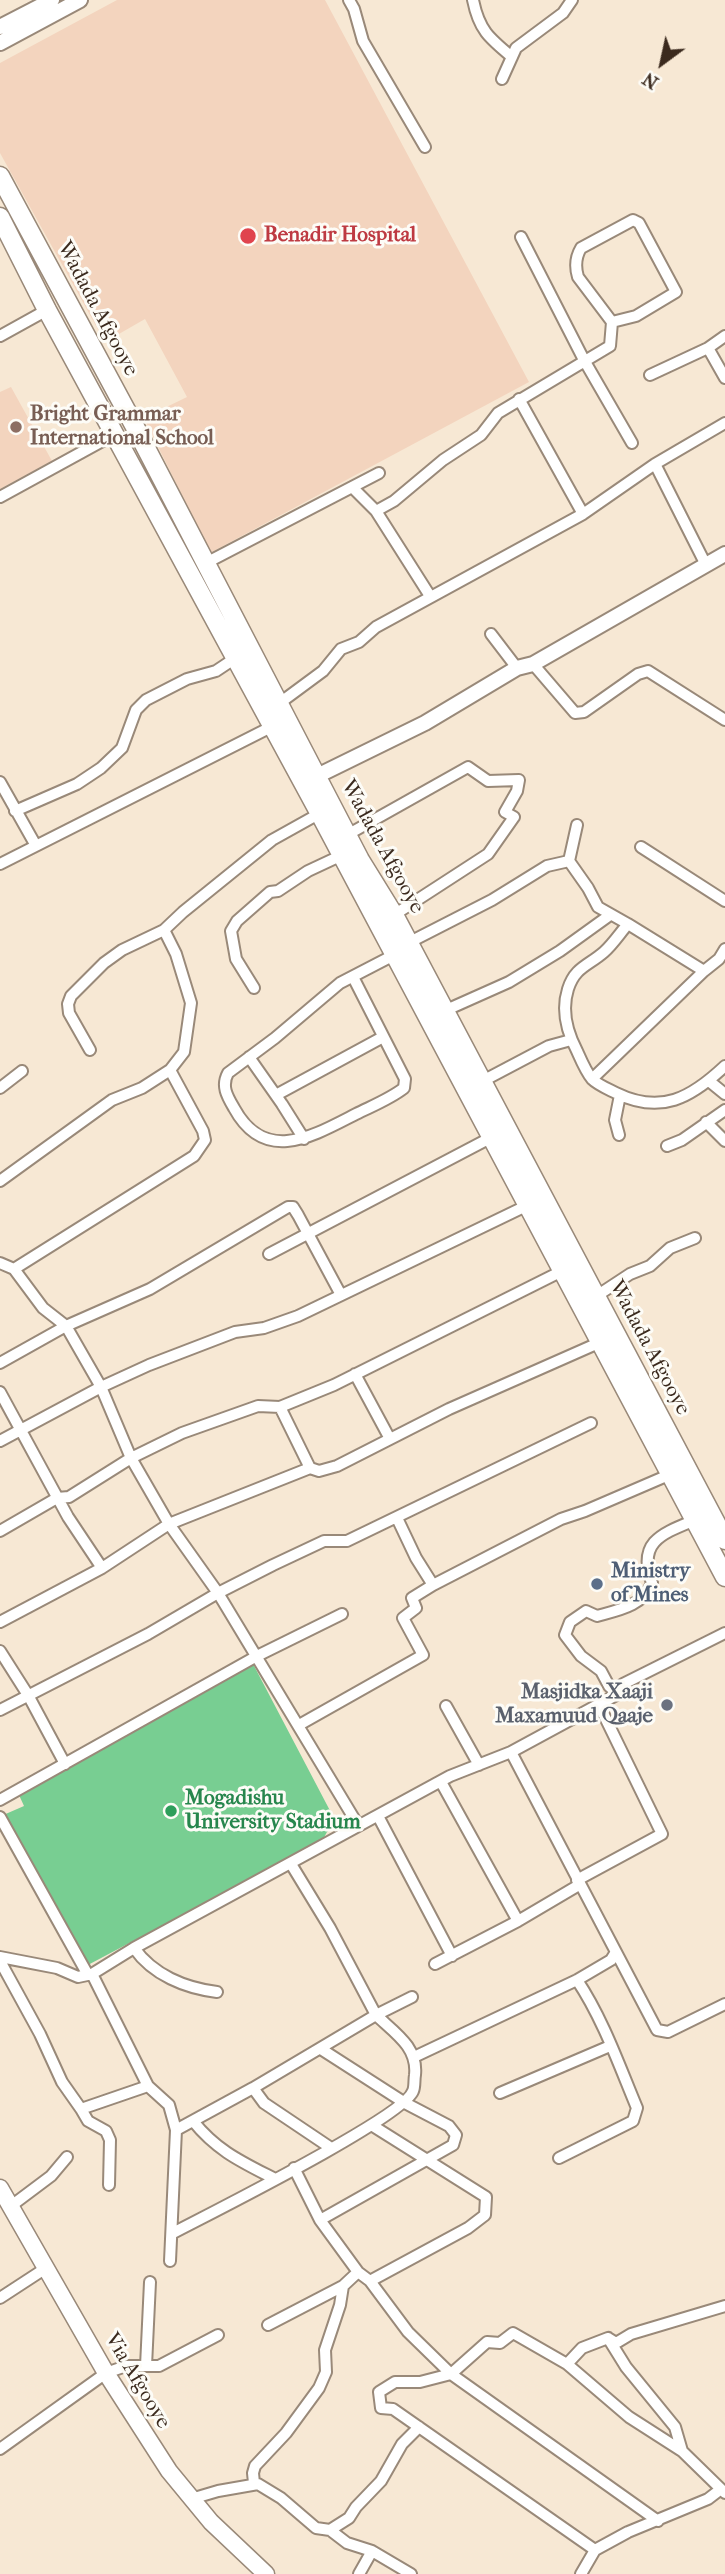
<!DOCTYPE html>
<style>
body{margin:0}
#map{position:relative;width:725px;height:2574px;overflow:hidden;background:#f7e8d4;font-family:"IM FELL French Canon",serif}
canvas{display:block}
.north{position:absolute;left:627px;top:28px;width:70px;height:70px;-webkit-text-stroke:5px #fdfcf7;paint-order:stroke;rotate:213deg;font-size:19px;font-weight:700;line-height:28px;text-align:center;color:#3b2a1e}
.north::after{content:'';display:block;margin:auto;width:24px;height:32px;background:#3b2a1e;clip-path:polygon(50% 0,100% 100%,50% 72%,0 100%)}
</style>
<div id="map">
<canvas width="725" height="2574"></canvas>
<div class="north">N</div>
</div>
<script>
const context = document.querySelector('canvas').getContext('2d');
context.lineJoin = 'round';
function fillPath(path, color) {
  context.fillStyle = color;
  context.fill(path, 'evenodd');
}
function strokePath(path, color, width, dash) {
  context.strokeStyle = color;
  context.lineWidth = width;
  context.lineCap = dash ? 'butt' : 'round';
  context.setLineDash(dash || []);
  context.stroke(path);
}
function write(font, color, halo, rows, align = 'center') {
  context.font = font + ' "IM FELL French Canon",serif';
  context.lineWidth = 6;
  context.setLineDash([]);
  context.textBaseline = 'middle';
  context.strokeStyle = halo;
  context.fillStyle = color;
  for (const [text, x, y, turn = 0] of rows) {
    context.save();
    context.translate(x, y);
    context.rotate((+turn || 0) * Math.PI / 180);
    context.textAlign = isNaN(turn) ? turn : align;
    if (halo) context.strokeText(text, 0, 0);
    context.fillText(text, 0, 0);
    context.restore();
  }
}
fillPath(new Path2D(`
 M 117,0 L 325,0 L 529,382 L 210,553 L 144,418 L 187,397 L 145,319 L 105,342 L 0,153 L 0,63 Z
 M 11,387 L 52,461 L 0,489 L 0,392 Z`), '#f3d4be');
fillPath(new Path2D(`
 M 252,1662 L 337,1824 L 327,1832 L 322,1841 L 86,1966 L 1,1816 L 24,1806 L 19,1795 Z`), '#78ce92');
const minor = new Path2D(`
 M 349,0 L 354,9 L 363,41 L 425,147
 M 473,0 C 479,30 489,38 512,57
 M 502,79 L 516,48 L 563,13 L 572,0
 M 521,237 L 584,360 L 632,443
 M 0,336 L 47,310
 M 708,348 L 725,378
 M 650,375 L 708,348 L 725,336
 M 519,399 L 583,514
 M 655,464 L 706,565
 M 352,487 L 376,511 L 430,596
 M 0,497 L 115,434
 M 376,511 L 394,501 L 443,460 L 481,435 L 498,413 L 610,346 L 612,322 L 578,277 C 575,267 575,258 581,248 L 633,220 L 639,223 L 676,292 L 636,316 L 612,322
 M 204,564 L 379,473
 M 491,634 L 517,668
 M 533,664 L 575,713 L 584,712 L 638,674 L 648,671 L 725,720
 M 277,705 L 323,671 L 341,649 L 359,642 L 376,627 L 583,514 L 655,464 L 725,423
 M 0,782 L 35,844
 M 15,811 L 77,784 L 101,768 L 122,748 L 136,710 L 146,700 L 187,679 L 216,671 L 234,659
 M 577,825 L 569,861 L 588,888 L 598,907 L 628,924 C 620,933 613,944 604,952 C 588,966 575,967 568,989 C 561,1011 567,1032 577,1051 C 581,1060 586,1072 592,1079 C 598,1085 608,1089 616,1093 C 661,1115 691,1098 725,1066
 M 347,835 L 468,767 L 488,781 L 519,780 L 517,791 L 505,812 L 514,817 L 488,854 L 394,915
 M 641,847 L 725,901
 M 0,864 L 275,725
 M 628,924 L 704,971 L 719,959 L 725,949
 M 353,977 L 405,1079 L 404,1088 C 390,1099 372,1106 356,1114 C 313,1136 265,1165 234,1108 C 227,1096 221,1086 228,1073 L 275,1038 L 340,983 L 394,955 L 408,943 L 492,900 L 547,866 L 569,861
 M 254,988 L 236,959 L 231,931 L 237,921 L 270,892 L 278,891 L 308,871 L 340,856
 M 444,1011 L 509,982 L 560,951 L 610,915
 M 90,1050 L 69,1013 L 68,1004 L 71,996 L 104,963 L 122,950 L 164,930 L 183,912 L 272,840 L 324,811
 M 249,1057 L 282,1104 L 304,1139
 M 592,1079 L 704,971
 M 709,1081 L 725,1094
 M 477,1084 L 549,1046 L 571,1040
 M 0,1088 L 22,1071
 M 276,1095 L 383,1037
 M 706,1122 L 725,1141
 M 619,1135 L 615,1120 L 620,1095
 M 667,1146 L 682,1140 L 725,1110
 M 0,1181 L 112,1100 L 142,1088 L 170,1070 L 184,1052 L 191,1003 L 176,954 L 164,930
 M 269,1254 L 492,1137
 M 0,1263 L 14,1269 L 43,1308 L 66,1326 L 101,1387 L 131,1458 L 169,1524 L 218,1593 L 358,1825
 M 14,1269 L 194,1156 L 205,1140 L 203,1131 L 170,1070
 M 595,1297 L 630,1274 L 650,1266 L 670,1248 L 695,1238
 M 0,1363 L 66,1326 L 150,1289 L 288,1207 L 293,1207 L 298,1215 L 341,1295
 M 355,1374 L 390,1439
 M 0,1392 L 68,1517 L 102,1568
 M 280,1407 L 334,1385 L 566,1269
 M 0,1441 L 101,1387 L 149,1365 L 235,1332 L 264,1328 L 298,1316 L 526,1206
 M 397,1518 L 416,1558 L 433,1585
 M 0,1531 L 57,1498 L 69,1497 L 131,1458 L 182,1433 L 258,1406 L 280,1407 L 310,1468 L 319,1471 L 337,1466 L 449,1409 L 603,1341
 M 0,1622 L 102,1568 L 169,1524 L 310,1468
 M 0,1651 L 28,1695 L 65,1764
 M 618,1694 L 609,1686 L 601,1671 L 581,1656 L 565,1635 L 570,1622 L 586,1611 L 597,1616 C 619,1610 643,1606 652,1583 C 637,1542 661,1534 695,1520
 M 446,1706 L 479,1765
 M 0,1710 L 148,1634 L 218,1593 L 273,1565 L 324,1541 L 347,1541 L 591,1423
 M 299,1725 L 423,1655 L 403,1618 L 416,1608 L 412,1598 L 433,1585 L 561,1519 L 585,1511 L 671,1474
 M 441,1782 L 518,1921
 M 0,1800 L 257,1656 L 342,1614
 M 378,1816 L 452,1956
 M 0,1817 L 88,1975
 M 577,1880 L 662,1834 L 599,1705
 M 134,1948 C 153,1975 185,1988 217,1992
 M 616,1952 L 657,2030 L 668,2032 L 725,2004
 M 0,1957 L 57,1968 L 78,1977 L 92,1974 L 134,1948 L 450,1776 L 511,1752 L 618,1694 L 623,1684 L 725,1633
 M 0,1961 L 40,2034 L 62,2082 L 81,2109 L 148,2086
 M 435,1964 L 518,1921 L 579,1885
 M 92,1974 L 148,2086 L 169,2105 L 176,2130 L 253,2088 L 376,2015 L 330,1928 L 291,1864
 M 414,2057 L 577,1980 L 611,1960 L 616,1952 L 511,1752
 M 253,2088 L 264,2103 L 331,2148
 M 500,2093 L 610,2046
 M 81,2109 L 88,2121 L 106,2131 L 110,2140 L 109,2185
 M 193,2121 C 217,2151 242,2162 275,2179
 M 559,2158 L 633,2121 L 637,2108 C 619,2065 603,2019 577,1980
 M 294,2168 L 320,2220 L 358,2272 L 370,2281 L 408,2332 L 451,2374 L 658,2521
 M 11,2206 L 51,2176 L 67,2157
 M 320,2220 L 453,2145 L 456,2135 L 449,2126 L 405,2103 L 321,2049
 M 173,2233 C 209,2214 404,2117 413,2091 C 415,2087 414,2080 415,2075 C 418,2047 395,2033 376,2015 L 412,1997
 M 170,2261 L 176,2130
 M 370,2281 L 468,2228 L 485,2215 L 486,2197 L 373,2126
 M 0,2298 L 46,2268
 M 268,2325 L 343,2286 L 358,2272
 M 608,2338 L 616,2343 L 631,2334 L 725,2306
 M 567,2364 L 582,2348 L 608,2338 L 626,2367 L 675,2427 L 682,2451 L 725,2493
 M 146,2366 L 150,2282
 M 0,2449 L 106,2373 L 126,2366 L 159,2366 L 218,2335
 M 254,2483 L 253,2473 L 255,2466 L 286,2433 L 319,2388 L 326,2372 L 325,2350 L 340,2305 L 343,2286
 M 191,2499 L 218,2491 L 258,2484 L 281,2498 L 316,2528 L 330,2530 L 347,2543 L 372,2551 L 411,2574
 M 330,2530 L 349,2518 L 356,2507 L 381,2481 L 402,2444 L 419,2427
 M 595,2550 L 393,2409 L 381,2408 L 379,2392 L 395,2382 L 420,2382 L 451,2374 L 487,2342 L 500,2343 L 513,2333 L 567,2364 L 629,2417 L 682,2451
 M 359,2574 L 372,2551
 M 581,2574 L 595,2550 L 628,2532 L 708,2499 L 721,2489`);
const tertiary = new Path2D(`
 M 0,27 L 52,0
 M 0,43 L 80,0
 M 317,776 L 425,723 L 517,668 L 533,664 L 725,554`);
const secondary = new Path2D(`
 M 0,2188 L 106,2373 L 169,2471 L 211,2522 L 266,2574`);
const trunk = new Path2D(`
 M 0,176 L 134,425 L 360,860 L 394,915 L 725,1540
 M 0,217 L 47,310 L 320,814 L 725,1577`);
strokePath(minor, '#998979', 14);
strokePath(tertiary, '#998979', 18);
strokePath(secondary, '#998979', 19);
strokePath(trunk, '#998979', 21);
strokePath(minor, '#fff', 10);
strokePath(tertiary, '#fff', 14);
strokePath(secondary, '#fff', 16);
strokePath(trunk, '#fff', 18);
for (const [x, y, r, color] of [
 [248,236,9,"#e0444e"],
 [16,427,7,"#8d6e63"],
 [597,1584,7,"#5c6f8a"],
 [667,1705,7,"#6b7280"],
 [171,1811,7,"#2e9e5b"]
]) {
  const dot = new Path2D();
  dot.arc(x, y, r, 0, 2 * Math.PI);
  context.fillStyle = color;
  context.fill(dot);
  strokePath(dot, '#fdfcf7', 2.5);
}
write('bold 21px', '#be3a42', '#fdfcf7', [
 ["Benadir Hospital",264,236]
], 'left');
write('21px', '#3b2a1e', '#fdfcf7', [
 ["Wadada Afgooye",97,309,62],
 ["Wadada Afgooye",382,847,61],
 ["Wadada Afgooye",649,1348,62],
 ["Via Afgooye",137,2381,59]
]);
write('bold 21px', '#785e54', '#fdfcf7', [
 ["Bright Grammar",30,415],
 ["International School",30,439]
], 'left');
write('bold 21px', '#4e5e75', '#fdfcf7', [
 ["Ministry",611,1572],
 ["of Mines",611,1596]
], 'left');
write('bold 21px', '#5b616d', '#fdfcf7', [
 ["Masjidka Xaaji",653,1693],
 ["Maxamuud Qaaje",653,1717]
], 'right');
write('bold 21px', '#27864d', '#fdfcf7', [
 ["Mogadishu",185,1799],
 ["University Stadium",185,1823]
], 'left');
</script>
